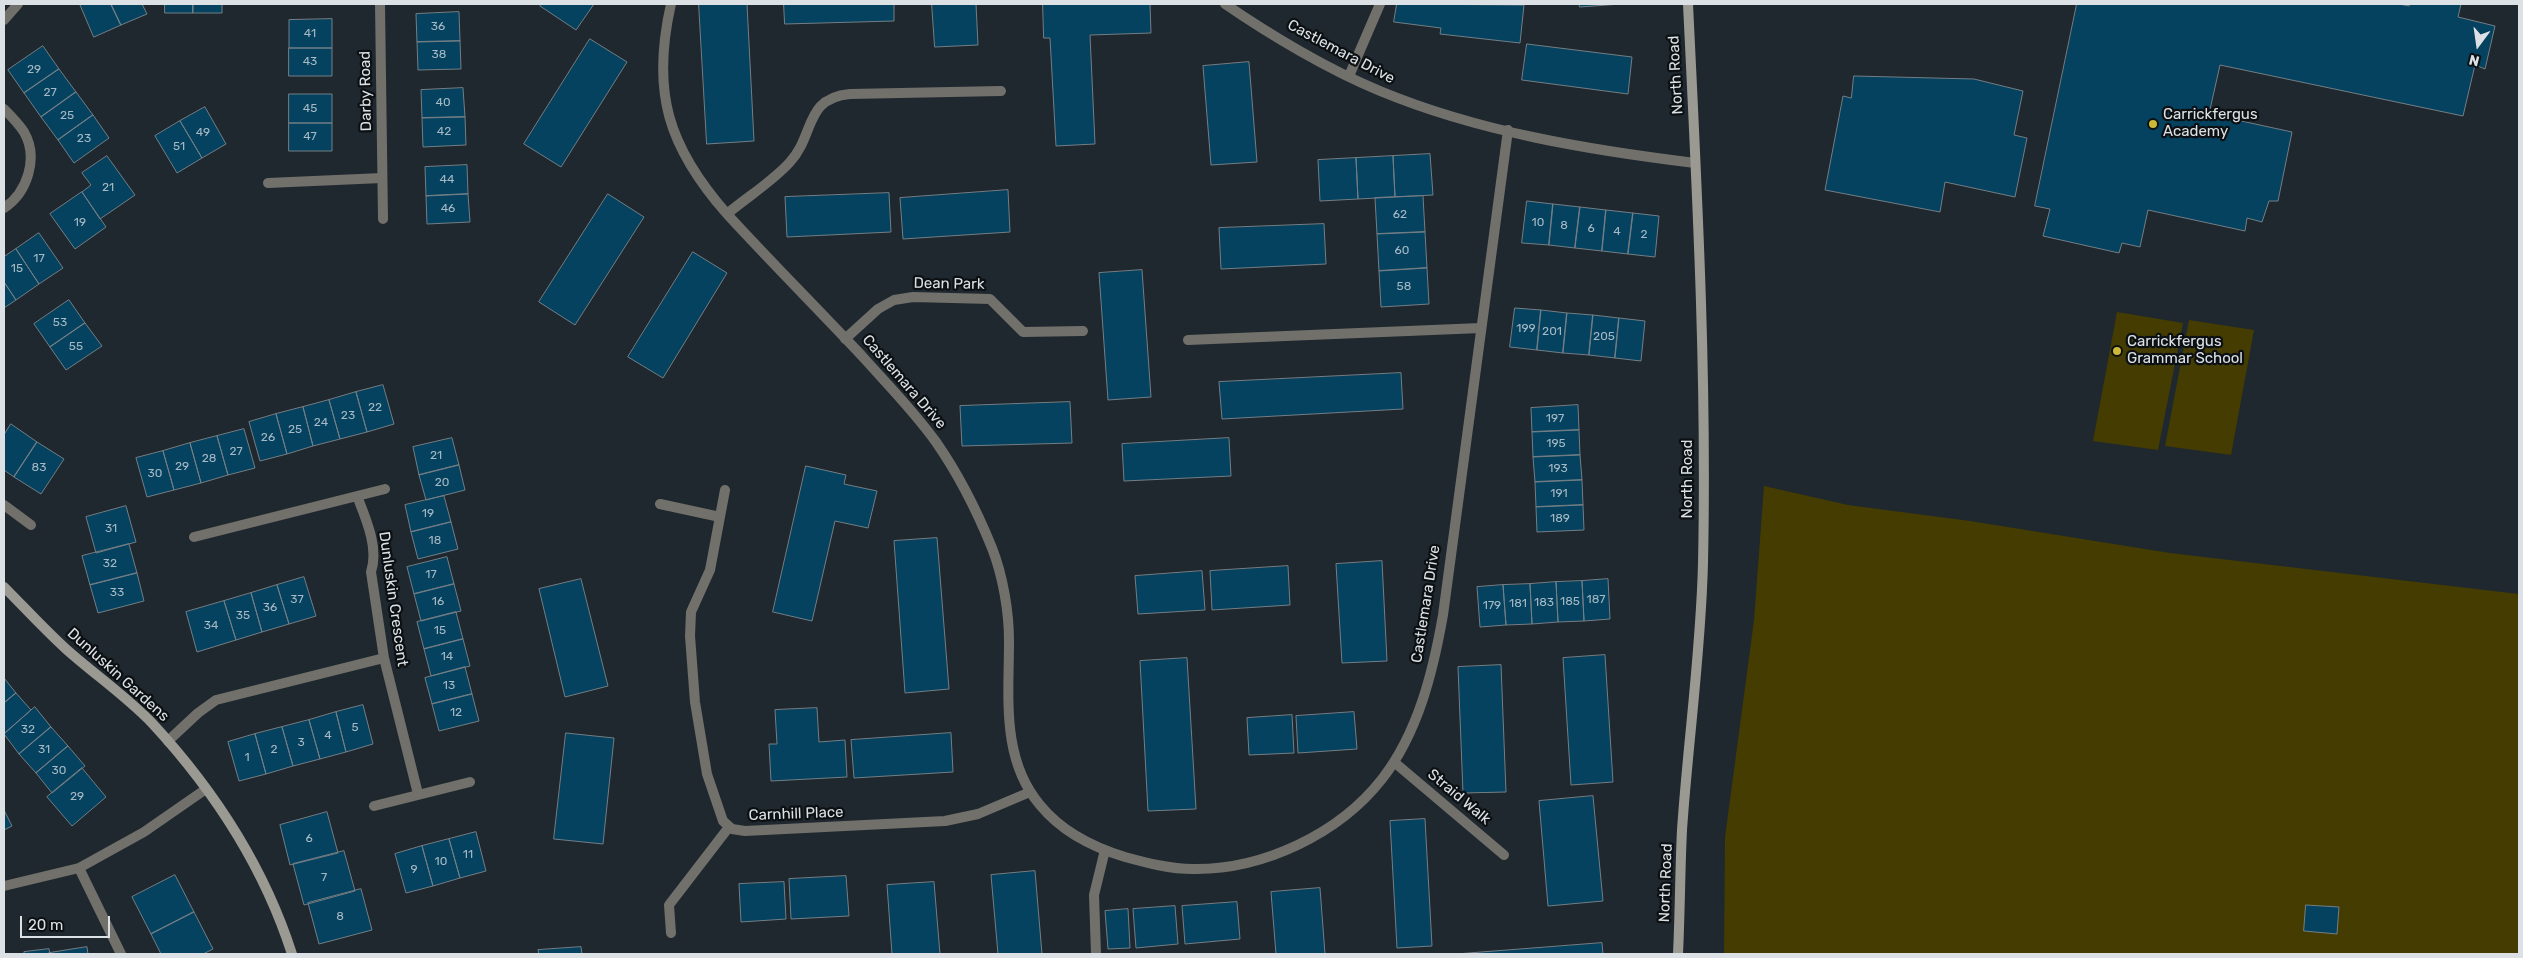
<!DOCTYPE html>
<style>
body{margin:0}
#map{position:relative;width:2523px;height:958px;overflow:hidden;background:#1f282e;font-family:Rubik,sans-serif}
canvas{display:block}
.frame{position:absolute;inset:0;border:5px solid #dbe1e5;pointer-events:none}
.north{position:absolute;left:2453px;top:20px;width:50px;height:50px;-webkit-text-stroke:4px #0c1013;paint-order:stroke;rotate:194deg;font-size:14px;font-weight:700;line-height:20px;text-align:center;color:#dbe1e5}
.north::after{content:'';display:block;margin:auto;width:18px;height:22px;background:#dbe1e5;clip-path:polygon(50% 0,100% 100%,50% 72%,0 100%)}
.scale{position:absolute;left:20px;top:916px;width:90px;height:22px;box-sizing:border-box;border:2px solid #dbe1e5;border-top:0;padding-left:6px;font-size:15px;line-height:18px;white-space:nowrap;color:#dbe1e5;-webkit-text-stroke:4px #0c1013;paint-order:stroke}
</style>
<div id="map">
<canvas width="2523" height="958"></canvas>
<div class="frame"></div>
<div class="north">N</div>
<div class="scale">20 m</div>
</div>
<script>
const context = document.querySelector('canvas').getContext('2d');
context.lineJoin = 'round';
function fillPath(path, color) {
  context.fillStyle = color;
  context.fill(path, 'evenodd');
}
function strokePath(path, color, width, dash) {
  context.strokeStyle = color;
  context.lineWidth = width;
  context.lineCap = dash ? 'butt' : 'round';
  context.setLineDash(dash || []);
  context.stroke(path);
}
function write(font, color, halo, rows, align = 'center') {
  context.font = font + ' Rubik,sans-serif';
  context.lineWidth = 4.5;
  context.setLineDash([]);
  context.textBaseline = 'middle';
  context.strokeStyle = halo;
  context.fillStyle = color;
  for (const [text, x, y, turn = 0] of rows) {
    context.save();
    context.translate(x, y);
    context.rotate((+turn || 0) * Math.PI / 180);
    context.textAlign = isNaN(turn) ? turn : align;
    if (halo) context.strokeText(text, 0, 0);
    context.fillText(text, 0, 0);
    context.restore();
  }
}
fillPath(new Path2D(`
 M 2117,312 L 2183,323 L 2158,450 L 2093,441 Z
 M 2189,320 L 2254,330 L 2231,455 L 2165,446 Z
 M 1764,486 L 1848,505 L 1970,521 L 2170,553 L 2519,594 L 2519,954 L 1724,954 L 1725,837 L 1754,620 Z`), '#443c00');
const building = new Path2D(`
 M 80,4 L 111,4 L 121,25 L 94,37 Z
 M 111,4 L 142,4 L 147,14 L 121,25 Z
 M 165,4 L 193,4 L 193,13 L 165,13 Z
 M 193,4 L 222,4 L 222,13 L 193,13 Z
 M 542,4 L 594,4 L 576,30 L 540,6 Z
 M 699,4 L 747,4 L 754,141 L 707,144 Z
 M 784,4 L 894,4 L 894,21 L 785,24 Z
 M 932,4 L 976,4 L 978,45 L 935,47 Z
 M 1043,4 L 1150,4 L 1151,33 L 1090,35 L 1095,144 L 1056,146 L 1050,38 L 1044,38 Z
 M 1397,4 L 1524,5 L 1520,43 L 1440,34 L 1441,28 L 1394,22 Z
 M 1579,4 L 1621,4 L 1580,7 Z
 M 2077,4 L 2399,4 L 2409,6 L 2410,4 L 2461,4 L 2458,17 L 2495,26 L 2485,69 L 2475,65 L 2463,116 L 2220,65 L 2209,114 L 2292,132 L 2278,201 L 2269,201 L 2262,222 L 2247,218 L 2245,231 L 2148,210 L 2140,247 L 2122,243 L 2119,253 L 2043,236 L 2050,209 L 2035,206 Z
 M 459,12 L 460,41 L 417,42 L 416,14 Z
 M 332,19 L 332,48 L 289,48 L 289,20 Z
 M 590,39 L 627,62 L 561,167 L 524,144 Z
 M 460,41 L 461,69 L 418,70 L 417,42 Z
 M 1527,44 L 1632,57 L 1628,94 L 1522,80 Z
 M 43,46 L 59,69 L 24,93 L 8,70 Z
 M 289,48 L 332,48 L 332,76 L 289,76 Z
 M 1249,62 L 1257,162 L 1211,165 L 1203,66 Z
 M 59,69 L 76,92 L 41,117 L 24,93 Z
 M 1854,76 L 1974,79 L 2023,91 L 2014,135 L 2027,138 L 2015,197 L 1945,182 L 1940,212 L 1825,190 L 1843,96 L 1851,98 Z
 M 463,88 L 465,117 L 422,118 L 421,90 Z
 M 76,92 L 93,115 L 58,140 L 41,117 Z
 M 289,94 L 332,94 L 332,123 L 289,123 Z
 M 205,107 L 226,144 L 202,158 L 180,121 Z
 M 93,115 L 109,138 L 74,163 L 58,140 Z
 M 465,117 L 466,145 L 423,147 L 422,118 Z
 M 180,121 L 202,158 L 177,173 L 155,136 Z
 M 289,123 L 332,123 L 332,151 L 289,151 Z
 M 1430,154 L 1433,195 L 1395,197 L 1393,156 Z
 M 107,156 L 135,195 L 100,219 L 82,192 L 91,185 L 82,173 Z
 M 1393,156 L 1395,197 L 1358,199 L 1356,158 Z
 M 1356,158 L 1358,199 L 1320,201 L 1318,160 Z
 M 467,165 L 468,194 L 426,196 L 425,167 Z
 M 1008,190 L 1010,232 L 903,239 L 900,198 Z
 M 82,192 L 106,227 L 75,249 L 50,214 Z
 M 889,193 L 891,232 L 787,237 L 785,197 Z
 M 468,194 L 470,222 L 427,224 L 426,196 Z
 M 608,194 L 644,217 L 575,325 L 539,302 Z
 M 1423,196 L 1425,232 L 1377,234 L 1375,198 Z
 M 1527,201 L 1553,204 L 1549,245 L 1522,243 Z
 M 1553,204 L 1580,207 L 1575,248 L 1549,245 Z
 M 1580,207 L 1606,210 L 1602,251 L 1575,248 Z
 M 1606,210 L 1633,213 L 1628,254 L 1602,251 Z
 M 1633,213 L 1659,216 L 1655,257 L 1628,254 Z
 M 1324,224 L 1326,264 L 1221,269 L 1219,228 Z
 M 1425,232 L 1427,268 L 1379,271 L 1377,234 Z
 M 39,233 L 63,268 L 39,284 L 16,249 Z
 M 16,249 L 39,284 L 16,300 L 4,282 L 4,257 Z
 M 693,252 L 727,273 L 663,378 L 628,357 Z
 M 1427,268 L 1429,304 L 1381,307 L 1379,271 Z
 M 1142,270 L 1151,397 L 1108,400 L 1099,273 Z
 M 4,282 L 16,300 L 4,308 Z
 M 69,300 L 85,323 L 50,347 L 34,324 Z
 M 1515,308 L 1541,310 L 1537,350 L 1510,347 Z
 M 1541,310 L 1567,313 L 1563,353 L 1537,350 Z
 M 1567,313 L 1593,315 L 1589,355 L 1563,353 Z
 M 1593,315 L 1619,318 L 1615,358 L 1589,355 Z
 M 1619,318 L 1645,321 L 1641,361 L 1615,358 Z
 M 85,323 L 102,346 L 66,370 L 50,347 Z
 M 1401,373 L 1403,409 L 1222,419 L 1219,382 Z
 M 383,385 L 394,424 L 367,432 L 356,392 Z
 M 356,392 L 367,432 L 340,439 L 329,400 Z
 M 329,400 L 340,439 L 313,446 L 303,407 Z
 M 1070,402 L 1072,443 L 962,446 L 960,406 Z
 M 1578,405 L 1579,430 L 1532,432 L 1531,408 Z
 M 303,407 L 313,446 L 287,454 L 276,414 Z
 M 276,414 L 287,454 L 260,461 L 249,422 Z
 M 11,424 L 37,442 L 14,477 L 4,470 L 4,435 Z
 M 244,429 L 255,468 L 228,475 L 217,436 Z
 M 1579,430 L 1580,455 L 1533,457 L 1532,432 Z
 M 217,436 L 228,475 L 201,483 L 190,443 Z
 M 452,438 L 459,465 L 419,475 L 413,447 Z
 M 1229,438 L 1231,476 L 1124,481 L 1122,444 Z
 M 37,442 L 64,459 L 41,494 L 14,477 Z
 M 190,443 L 201,483 L 174,490 L 163,451 Z
 M 163,451 L 174,490 L 147,497 L 136,458 Z
 M 1580,455 L 1582,480 L 1535,482 L 1533,457 Z
 M 459,465 L 465,490 L 426,500 L 419,475 Z
 M 806,466 L 846,475 L 844,484 L 877,491 L 868,528 L 835,521 L 812,621 L 773,612 Z
 M 1582,480 L 1583,505 L 1536,507 L 1535,482 Z
 M 444,496 L 451,522 L 411,532 L 405,505 Z
 M 1583,505 L 1584,530 L 1537,532 L 1536,507 Z
 M 126,506 L 136,542 L 96,553 L 86,517 Z
 M 451,522 L 458,549 L 418,559 L 411,532 Z
 M 937,538 L 949,689 L 905,693 L 894,541 Z
 M 129,544 L 137,573 L 90,585 L 82,556 Z
 M 447,557 L 454,584 L 414,594 L 407,567 Z
 M 1382,561 L 1387,661 L 1342,663 L 1336,564 Z
 M 1288,566 L 1290,605 L 1212,610 L 1210,571 Z
 M 1202,571 L 1205,610 L 1138,614 L 1135,576 Z
 M 137,573 L 144,601 L 98,613 L 90,585 Z
 M 304,577 L 316,616 L 289,624 L 277,585 Z
 M 581,579 L 608,686 L 565,697 L 539,589 Z
 M 1608,579 L 1610,619 L 1584,621 L 1582,581 Z
 M 1582,581 L 1584,621 L 1558,622 L 1556,582 Z
 M 1556,582 L 1558,622 L 1532,624 L 1530,584 Z
 M 454,584 L 461,611 L 421,621 L 414,594 Z
 M 1530,584 L 1532,624 L 1506,625 L 1503,585 Z
 M 277,585 L 289,624 L 262,632 L 251,593 Z
 M 1503,585 L 1506,625 L 1480,627 L 1477,587 Z
 M 251,593 L 262,632 L 236,640 L 224,601 Z
 M 224,601 L 236,640 L 197,652 L 186,612 Z
 M 456,612 L 463,639 L 424,649 L 417,622 Z
 M 463,639 L 470,666 L 431,676 L 424,649 Z
 M 1605,655 L 1613,782 L 1571,785 L 1563,658 Z
 M 1187,658 L 1196,809 L 1148,811 L 1140,661 Z
 M 1501,665 L 1506,792 L 1463,793 L 1458,667 Z
 M 465,667 L 472,694 L 432,704 L 425,678 Z
 M 4,678 L 16,693 L 4,703 Z
 M 16,693 L 31,710 L 4,734 L 4,703 Z
 M 472,694 L 479,721 L 439,731 L 432,704 Z
 M 363,705 L 373,744 L 346,752 L 336,712 Z
 M 35,707 L 51,727 L 19,754 L 4,734 Z
 M 817,708 L 819,742 L 845,740 L 847,777 L 771,781 L 769,744 L 777,744 L 775,710 Z
 M 336,712 L 346,752 L 320,759 L 309,720 Z
 M 1354,712 L 1357,749 L 1298,753 L 1296,716 Z
 M 1292,715 L 1294,753 L 1249,755 L 1247,718 Z
 M 309,720 L 320,759 L 293,766 L 282,727 Z
 M 51,727 L 68,746 L 36,773 L 19,754 Z
 M 282,727 L 293,766 L 266,774 L 255,734 Z
 M 566,733 L 614,738 L 603,844 L 554,839 Z
 M 951,733 L 953,772 L 854,778 L 851,740 Z
 M 255,734 L 266,774 L 239,781 L 228,742 Z
 M 68,746 L 85,766 L 52,793 L 36,773 Z
 M 82,768 L 106,797 L 72,826 L 47,797 Z
 M 1593,796 L 1603,901 L 1548,906 L 1539,801 Z
 M 4,810 L 12,826 L 4,830 Z
 M 327,812 L 338,853 L 290,865 L 280,825 Z
 M 1425,819 L 1432,946 L 1397,948 L 1390,821 Z
 M 476,832 L 486,871 L 460,878 L 449,839 Z
 M 449,839 L 460,878 L 433,886 L 422,846 Z
 M 422,846 L 433,886 L 406,893 L 395,854 Z
 M 344,851 L 355,891 L 304,905 L 293,864 Z
 M 1035,871 L 1042,954 L 998,954 L 991,875 Z
 M 175,875 L 194,912 L 151,934 L 132,897 Z
 M 846,876 L 849,916 L 791,919 L 789,879 Z
 M 784,882 L 786,919 L 741,922 L 739,884 Z
 M 934,882 L 940,954 L 892,954 L 887,885 Z
 M 1320,888 L 1325,954 L 1276,954 L 1271,892 Z
 M 361,889 L 372,930 L 319,944 L 308,903 Z
 M 1237,902 L 1240,939 L 1185,944 L 1182,906 Z
 M 2306,905 L 2339,907 L 2337,934 L 2304,931 Z
 M 1175,906 L 1178,944 L 1136,948 L 1133,909 Z
 M 1128,909 L 1130,948 L 1108,949 L 1105,911 Z
 M 194,912 L 213,949 L 203,954 L 161,954 L 151,934 Z
 M 1602,943 L 1603,954 L 1456,954 Z
 M 87,947 L 88,954 L 50,954 L 49,953 Z
 M 581,947 L 582,954 L 539,954 L 538,950 Z
 M 49,949 L 50,954 L 24,954 L 24,952 Z`);
fillPath(building, '#05425f');
strokePath(building, '#737e85', 1);
strokePath(new Path2D(`
 M 380,4 L 383,219
 M 671,4 C 651,92 668,147 727,214 C 771,262 817,308 862,356 C 887,384 914,411 936,442 C 959,475 977,511 992,548 C 1003,576 1009,612 1009,641 C 1009,697 1001,759 1040,805 C 1062,832 1092,847 1125,857 C 1147,863 1170,869 1193,869 C 1263,870 1339,834 1382,779 C 1418,733 1433,672 1443,615 L 1508,130
 M 1225,4 C 1270,35 1329,70 1380,91 C 1479,132 1589,150 1695,163
 M 4,20 L 18,4
 M 1349,76 L 1380,4
 M 4,109 C 11,116 19,124 24,132 C 39,158 27,193 4,208
 M 268,183 L 382,178
 M 727,214 C 747,197 772,182 790,162 C 815,135 804,98 850,94 L 1001,91
 M 845,339 L 878,309 L 894,300 L 913,297 L 990,299 L 1023,332 L 1083,331
 M 1188,340 L 1481,328
 M 725,490 L 710,570 L 691,612 L 690,636 L 695,702 L 707,774 L 723,821 L 732,829 L 745,831 L 945,821 L 978,814 L 1030,792
 M 357,496 C 366,519 379,548 371,572 L 384,658 L 418,794
 M 660,504 L 720,517
 M 4,505 L 31,525
 M 194,537 L 385,489
 M 168,741 L 198,713 L 216,700 L 384,658
 M 1394,762 L 1504,855
 M 374,806 L 470,782
 M 79,868 L 121,954
 M 4,886 L 79,868 L 144,832 L 206,789
 M 671,933 L 669,905 L 729,827
 M 1096,954 L 1094,895 L 1105,850`), '#71706b', 10);
strokePath(new Path2D(`
 M 4,587 C 25,608 44,629 66,649 C 94,674 126,696 152,723 C 214,790 264,867 292,954
 M 1678,954 C 1680,913 1680,871 1682,830 C 1688,741 1701,652 1703,563 C 1707,377 1697,190 1688,4`), '#9b9a92', 10);
for (const [x, y, r, color] of [
 [2153,124,5,"#ccb938"],
 [2117,351,5,"#ccb938"]
]) {
  const dot = new Path2D();
  dot.arc(x, y, r, 0, 2 * Math.PI);
  context.fillStyle = color;
  context.fill(dot);
  strokePath(dot, '#0c1013', 2);
}
write('12px', '#a6b9c4', null, [
 ["36",438,27],
 ["41",310,34],
 ["38",439,55],
 ["43",310,62],
 ["29",34,70],
 ["27",50,93],
 ["40",443,103],
 ["45",310,109],
 ["25",67,116],
 ["42",444,132],
 ["49",203,133],
 ["47",310,137],
 ["23",84,139],
 ["51",179,147],
 ["44",447,180],
 ["21",108,188],
 ["46",448,209],
 ["62",1400,215],
 ["19",80,223],
 ["10",1538,223],
 ["8",1564,226],
 ["6",1591,229],
 ["4",1617,232],
 ["2",1644,235],
 ["60",1402,251],
 ["17",39,259],
 ["15",17,269],
 ["58",1404,287],
 ["53",60,323],
 ["199",1526,329],
 ["201",1552,332],
 ["205",1604,337],
 ["55",76,347],
 ["22",375,408],
 ["23",348,416],
 ["197",1555,419],
 ["24",321,423],
 ["25",295,430],
 ["26",268,438],
 ["195",1556,444],
 ["27",236,452],
 ["21",436,456],
 ["28",209,459],
 ["29",182,467],
 ["83",39,468],
 ["193",1558,469],
 ["30",155,474],
 ["20",442,483],
 ["191",1559,494],
 ["19",428,514],
 ["189",1560,519],
 ["31",111,529],
 ["18",435,541],
 ["32",110,564],
 ["17",431,575],
 ["33",117,593],
 ["37",297,600],
 ["187",1596,600],
 ["16",438,602],
 ["185",1570,602],
 ["183",1544,603],
 ["181",1518,604],
 ["179",1492,606],
 ["36",270,608],
 ["35",243,616],
 ["34",211,626],
 ["15",440,631],
 ["14",447,657],
 ["13",449,686],
 ["12",456,713],
 ["5",355,728],
 ["32",28,730],
 ["4",328,736],
 ["3",301,743],
 ["31",44,750],
 ["2",274,750],
 ["1",247,758],
 ["30",59,771],
 ["29",77,797],
 ["6",309,839],
 ["11",468,855],
 ["10",441,862],
 ["9",414,870],
 ["7",324,878],
 ["8",340,917]
]);
write('15px', '#dbe1e5', '#0c1013', [
 ["Castlemara Drive",1341,52,28],
 ["North Road",1676,75,-93],
 ["Darby Road",366,91,-91],
 ["Dean Park",949,284,1],
 ["Castlemara Drive",904,382,49],
 ["North Road",1688,479,-90],
 ["Dunluskin Crescent",393,599,82],
 ["Castlemara Drive",1426,604,-81],
 ["Dunluskin Gardens",118,675,42],
 ["Straid Walk",1459,797,40],
 ["Carnhill Place",796,814,-2],
 ["North Road",1666,883,-88]
]);
write('15px', '#dbe1e5', '#0c1013', [
 ["Carrickfergus",2163,115],
 ["Academy",2163,132],
 ["Carrickfergus",2127,342],
 ["Grammar School",2127,359]
], 'left');
</script>
